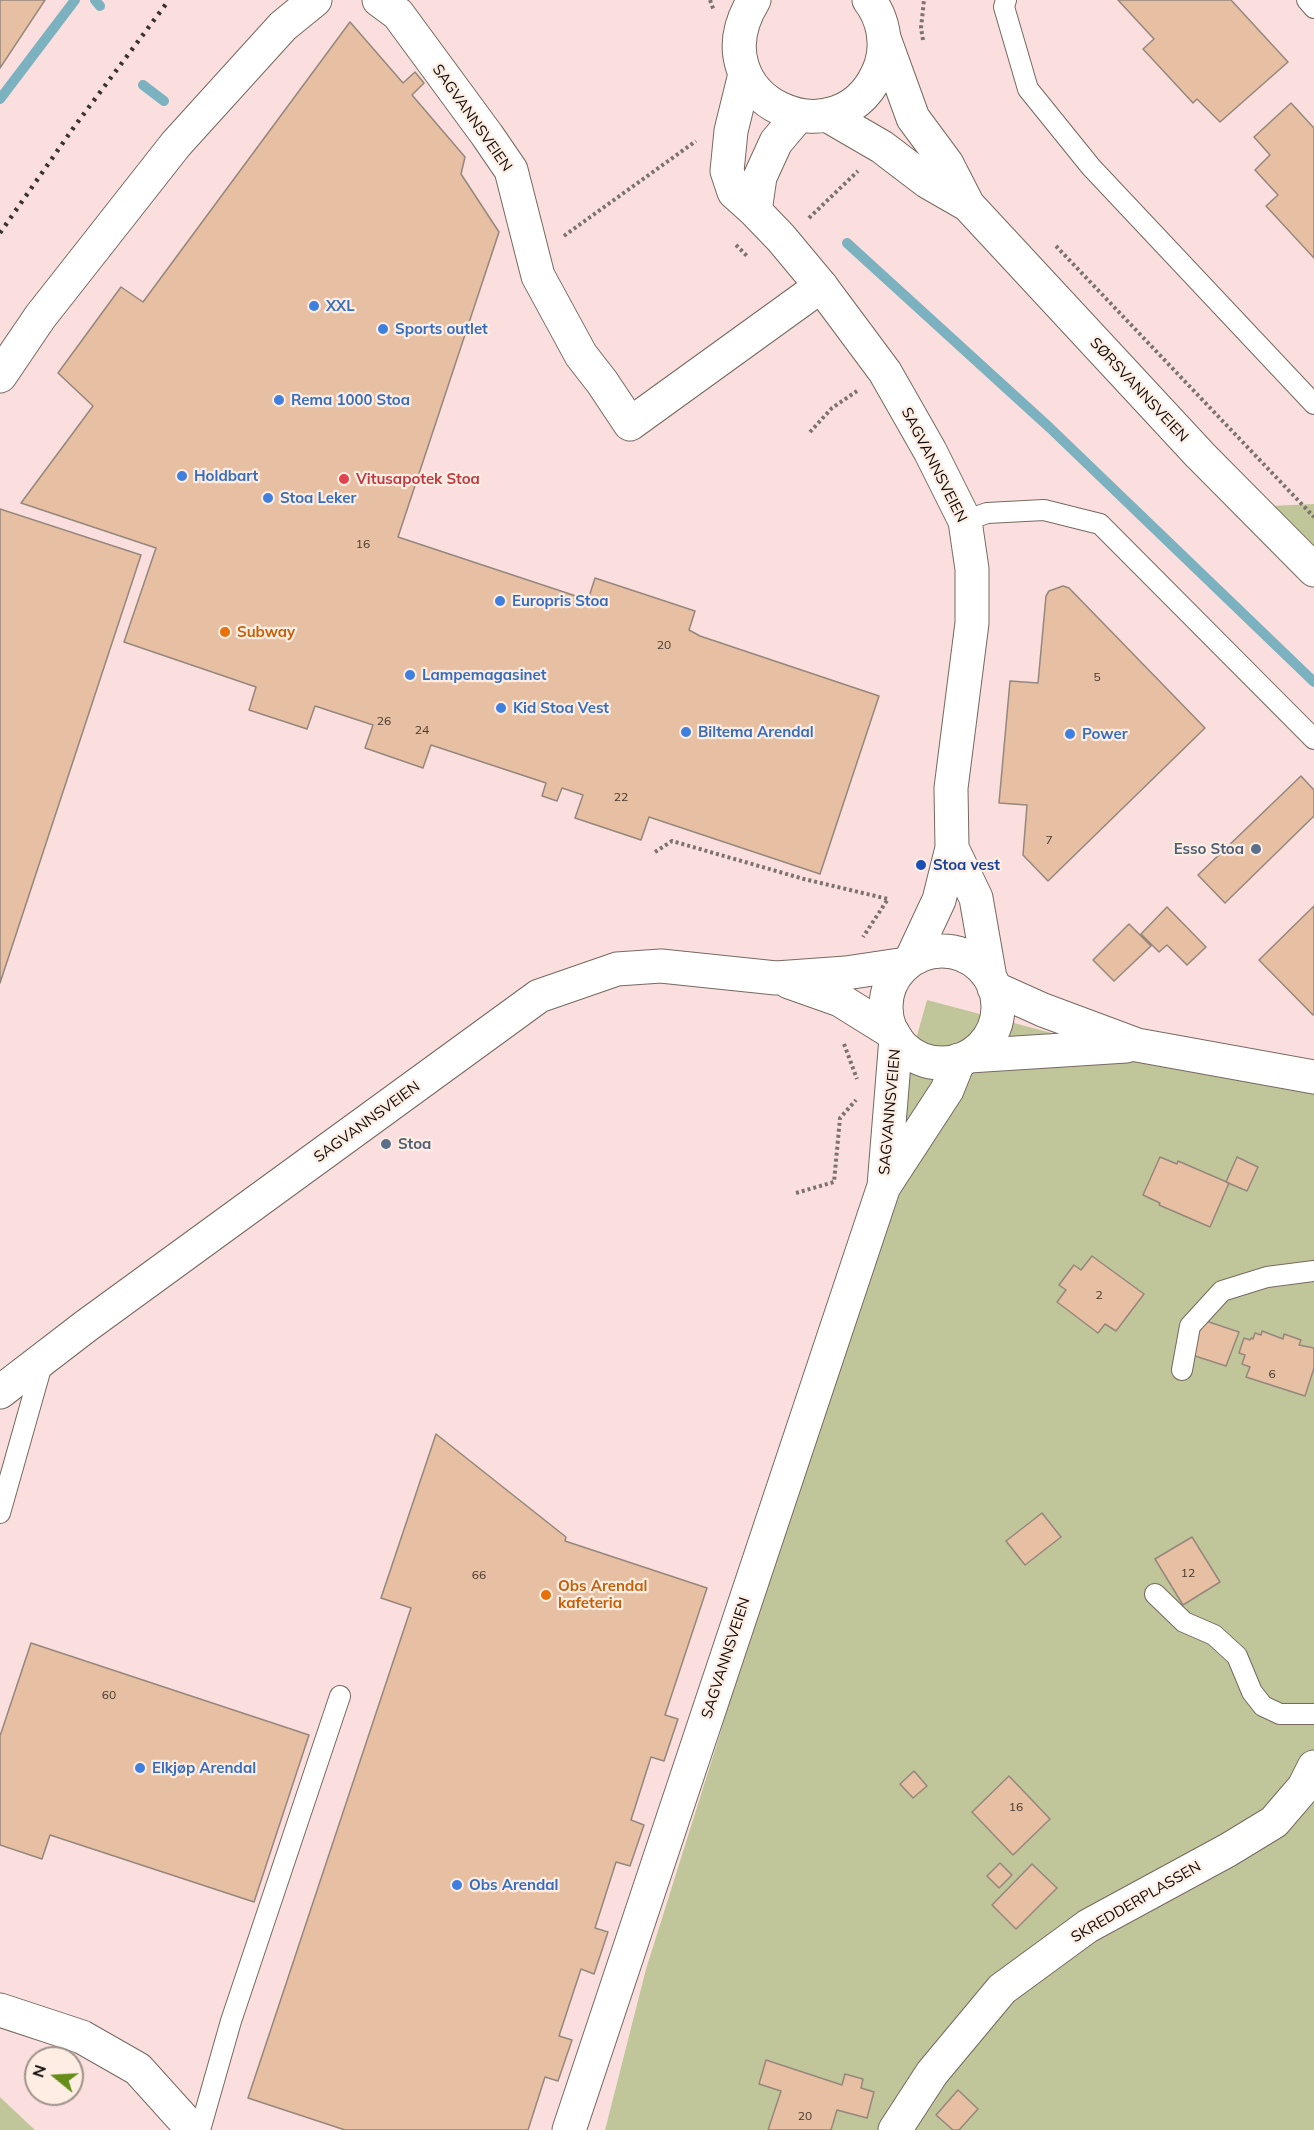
<!DOCTYPE html>
<meta charset="utf-8">
<style>
body{margin:0}
#map{position:relative;width:1314px;height:2130px;overflow:hidden;background:#fdede3;font-family:Mulish,sans-serif}
canvas{display:block}
.north{position:absolute;left:24px;top:2046px;width:60px;height:60px;box-sizing:border-box;background:#fdede3;border:2px solid #9e928b;border-radius:50%;rotate:288deg;font-size:16px;font-weight:700;line-height:24px;text-align:center;color:#0f0a07}
.north::after{content:'';display:block;margin:auto;width:21px;height:27px;background:#658d1a;clip-path:polygon(50% 0,100% 100%,50% 72%,0 100%)}
</style>
<div id="map">
<canvas width="1314" height="2130"></canvas>
<div class="north">N</div>
</div>
<script>
const context = document.querySelector('canvas').getContext('2d');
context.lineJoin = 'round';
function fillPath(path, color) {
  context.fillStyle = color;
  context.fill(path, 'evenodd');
}
function strokePath(path, color, width, dash) {
  context.strokeStyle = color;
  context.lineWidth = width;
  context.lineCap = dash ? 'butt' : 'round';
  context.setLineDash(dash || []);
  context.stroke(path);
}
function write(font, color, halo, rows, align = 'center') {
  context.font = font + ' Mulish,sans-serif';
  context.lineWidth = 4.5;
  context.setLineDash([]);
  context.textBaseline = 'middle';
  context.strokeStyle = halo;
  context.fillStyle = color;
  for (const [text, x, y, turn = 0] of rows) {
    context.save();
    context.translate(x, y);
    context.rotate((+turn || 0) * Math.PI / 180);
    context.textAlign = isNaN(turn) ? turn : align;
    if (halo) context.strokeText(text, 0, 0);
    context.fillText(text, 0, 0);
    context.restore();
  }
}
fillPath(new Path2D(`
 M 0,0 L 1314,0 L 1314,504 L 1269,506 L 1314,564 L 1314,1085 L 1169,1064 L 927,1001 L 720,1734 L 646,1969 L 605,2130 L 35,2130 L 0,2097 ZM 36,2058 L 72,2058 L 72,2094 L 36,2094 Z`), '#fadfde');
fillPath(new Path2D(`
 M 1314,504 L 1314,564 L 1268,506 Z
 M 927,1000 L 1169,1064 L 1314,1085 L 1314,2130 L 605,2130 L 646,1969 L 720,1734 Z
 M 0,2097 L 35,2130 L 0,2130 Z`), '#c1c69a');
strokePath(new Path2D(`
 M 95,0 L 100,6
 M 143,85 L 164,101
 M 0,99 L 75,0
 M 847,243 L 1050,428 L 1314,682`), '#7cb1c0', 10);
const building = new Path2D(`
 M 0,0 L 45,0 L 0,68 Z
 M 1118,0 L 1231,0 L 1288,62 L 1220,122 L 1197,99 L 1193,103 L 1143,49 L 1154,39 Z
 M 350,22 L 403,83 L 415,72 L 424,83 L 412,95 L 465,157 L 461,174 L 499,232 L 398,537 L 588,600 L 595,578 L 695,611 L 689,630 L 700,636 L 879,696 L 820,874 L 649,817 L 641,840 L 575,818 L 583,795 L 562,788 L 557,801 L 542,796 L 546,783 L 431,745 L 423,768 L 365,748 L 373,725 L 315,706 L 307,729 L 249,710 L 256,687 L 124,642 L 156,548 L 21,503 L 93,406 L 58,373 L 121,287 L 143,302 Z
 M 1291,103 L 1314,128 L 1314,258 L 1266,206 L 1278,195 L 1255,170 L 1270,155 L 1254,137 Z
 M 0,509 L 141,555 L 0,983 Z
 M 1063,586 L 1069,588 L 1205,728 L 1048,881 L 1023,855 L 1027,805 L 999,803 L 1010,681 L 1038,683 L 1046,596 L 1049,591 Z
 M 1301,776 L 1314,790 L 1314,816 L 1225,903 L 1198,875 Z
 M 1314,906 L 1314,1014 L 1313,1015 L 1259,960 Z
 M 1167,907 L 1206,947 L 1187,965 L 1167,945 L 1159,952 L 1141,934 Z
 M 1129,924 L 1151,946 L 1114,981 L 1093,960 Z
 M 1160,1157 L 1177,1164 L 1178,1161 L 1229,1183 L 1210,1227 L 1159,1205 L 1160,1203 L 1143,1195 Z
 M 1237,1157 L 1258,1167 L 1247,1191 L 1226,1182 Z
 M 1092,1256 L 1144,1294 L 1116,1331 L 1105,1324 L 1098,1333 L 1057,1302 L 1066,1290 L 1059,1285 L 1074,1265 L 1081,1270 Z
 M 1203,1320 L 1239,1332 L 1226,1366 L 1192,1355 Z
 M 1262,1331 L 1283,1339 L 1284,1334 L 1301,1340 L 1299,1345 L 1314,1348 L 1314,1368 L 1305,1396 L 1246,1377 L 1250,1367 L 1242,1364 L 1245,1355 L 1239,1353 L 1244,1338 L 1250,1340 L 1251,1338 L 1253,1339 L 1255,1333 L 1261,1335 Z
 M 436,1434 L 566,1537 L 565,1541 L 707,1588 L 665,1715 L 678,1719 L 664,1761 L 651,1757 L 631,1820 L 644,1825 L 630,1866 L 616,1862 L 595,1928 L 608,1932 L 594,1974 L 581,1969 L 559,2036 L 572,2040 L 558,2081 L 545,2077 L 528,2130 L 345,2130 L 248,2098 L 411,1608 L 381,1598 Z
 M 1042,1513 L 1061,1537 L 1025,1565 L 1006,1541 Z
 M 1192,1537 L 1220,1582 L 1183,1605 L 1155,1559 Z
 M 31,1643 L 309,1735 L 254,1902 L 50,1835 L 42,1859 L 0,1845 L 0,1736 Z
 M 914,1771 L 927,1786 L 913,1798 L 900,1784 Z
 M 1009,1776 L 1050,1819 L 1013,1855 L 972,1812 Z
 M 1000,1863 L 1012,1875 L 999,1888 L 987,1876 Z
 M 1032,1864 L 1057,1888 L 1016,1929 L 992,1905 Z
 M 766,2060 L 842,2085 L 845,2074 L 863,2079 L 861,2088 L 874,2092 L 867,2118 L 837,2110 L 831,2130 L 768,2130 L 781,2091 L 759,2084 Z
 M 958,2090 L 978,2109 L 959,2130 L 953,2130 L 936,2115 Z`);
fillPath(building, '#e7bfa3');
strokePath(building, '#95877d', 1.5);
const lane = new Path2D(`
 M 1006,0 L 1004,7 L 1028,89 L 1091,167 L 1314,404
 M 1307,0 L 1314,8
 M 965,521 L 987,513 L 1044,510 L 1100,524 L 1314,739
 M 1182,1370 L 1190,1326 L 1222,1291 L 1267,1277 L 1314,1271
 M 0,1513 L 43,1361
 M 1155,1594 L 1184,1622 L 1214,1635 L 1237,1656 L 1252,1692 L 1263,1706 L 1280,1714 L 1314,1714
 M 200,2130 L 231,2021 L 340,1696`);
const street = new Path2D(`
 M 379,0 L 398,14 L 487,135 L 511,170 L 538,276 L 581,355 L 602,382 L 630,424 L 821,286
 M 0,376 L 40,317 L 176,144 L 283,26 L 315,0
 M 789,982 L 840,1000 L 893,1033
 M 885,1185 L 947,1090 L 959,1060
 M 0,1392 L 86,1326 L 539,996 L 617,969 L 661,966 L 776,978 L 846,973 L 906,964
 M 0,2010 L 82,2037 L 138,2069 L 193,2130
 M 569,2130 L 884,1186 L 896,1038
 M 895,2130 L 932,2073 L 1002,1989 L 1088,1926 L 1228,1850 L 1274,1822 L 1304,1787 L 1314,1767`);
const secondary = new Path2D(`
 M 884,38 L 913,118 L 947,164 L 968,205 L 1200,455 L 1314,570
 M 745,74 L 731,131 L 727,171 L 734,192 L 755,211 L 781,238 L 821,286 L 885,372 L 930,451 L 965,521 L 972,569 L 972,623 L 951,788 L 952,848 L 939,900 L 911,960
 M 827,115 L 882,147 L 928,182 L 968,205
 M 755,211 L 760,177 L 776,142 L 798,116
 M 952,848 L 976,898 L 990,978
 M886 1007a56 56 0 1 1 112 0a56 56 0 1 1-112 0Z
 M 994,988 L 1043,1010 L 1137,1045 L 1314,1077
 M 969,1056 L 1126,1046`);
const primary = new Path2D(`
 M 754,0 C 692,100 844,168 881,65 C 888,43 883,18 869,0`);
strokePath(lane, '#766960', 22);
strokePath(street, '#766960', 35);
strokePath(secondary, '#766960', 35);
strokePath(primary, '#766960', 35);
strokePath(new Path2D(`
 M 710,0 L 714,11
 M 923,40 L 921,28 L 924,0
 M 809,218 L 858,171
 M 564,236 L 696,141
 M 736,245 L 747,256
 M 1056,246 L 1314,517
 M 810,432 L 832,408 L 857,391
 M 655,852 L 672,841 L 804,879 L 888,899 L 863,937
 M 844,1044 L 857,1079
 M 796,1193 L 834,1182 L 840,1118 L 856,1100`), '#7d736d', 4, [3, 3]);
strokePath(lane, '#fff', 20);
strokePath(street, '#fff', 33);
strokePath(secondary, '#fff', 33);
strokePath(primary, '#fff', 33);
strokePath(new Path2D(`
 M 0,233 L 74,127 L 169,0`), '#38312d', 4.5, [3, 6]);
for (const [x, y, r, color] of [
 [314,306,6,"#3f7fe0"],
 [383,329,6,"#3f7fe0"],
 [279,400,6,"#3f7fe0"],
 [182,476,6,"#3f7fe0"],
 [344,479,6,"#e0444e"],
 [268,498,6,"#3f7fe0"],
 [500,601,6,"#3f7fe0"],
 [225,632,6,"#e8710a"],
 [410,675,6,"#3f7fe0"],
 [501,708,6,"#3f7fe0"],
 [686,732,6,"#3f7fe0"],
 [1070,734,6,"#3f7fe0"],
 [1256,849,6,"#5c6f8a"],
 [921,865,6,"#1a4fb4"],
 [386,1144,6,"#5c6f8a"],
 [546,1595,6,"#e8710a"],
 [140,1768,6,"#3f7fe0"],
 [457,1885,6,"#3f7fe0"]
]) {
  const dot = new Path2D();
  dot.arc(x, y, r, 0, 2 * Math.PI);
  context.fillStyle = color;
  context.fill(dot);
  strokePath(dot, '#fdede3', 2);
}
write('12px', '#45372e', null, [
 ["16",363,544],
 ["20",664,645],
 ["5",1097,677],
 ["26",384,721],
 ["24",422,730],
 ["22",621,797],
 ["7",1049,840],
 ["2",1099,1295],
 ["6",1272,1374],
 ["12",1188,1573],
 ["66",479,1575],
 ["60",109,1695],
 ["16",1016,1807],
 ["20",805,2116]
]);
write('15px', '#0f0a07', '#fdede3', [
 ["SAGVANNSVEIEN",472,118,55],
 ["SØRSVANNSVEIEN",1139,390,47],
 ["SAGVANNSVEIEN",934,465,63],
 ["SAGVANNSVEIEN",890,1112,-85],
 ["SAGVANNSVEIEN",367,1122,-36],
 ["SAGVANNSVEIEN",726,1658,-72],
 ["SKREDDERPLASSEN",1136,1902,-30]
]);
write('bold 15px', '#366cbe', '#fdede3', [
 ["XXL",326,306],
 ["Sports outlet",395,329],
 ["Rema 1000 Stoa",291,400],
 ["Holdbart",194,476],
 ["Stoa Leker",280,498],
 ["Europris Stoa",512,601],
 ["Lampemagasinet",422,675],
 ["Kid Stoa Vest",513,708],
 ["Biltema Arendal",698,732],
 ["Power",1082,734],
 ["Elkjøp Arendal",152,1768],
 ["Obs Arendal",469,1885]
], 'left');
write('bold 15px', '#be3a42', '#fdede3', [
 ["Vitusapotek Stoa",356,479]
], 'left');
write('bold 15px', '#c56008', '#fdede3', [
 ["Subway",237,632],
 ["Obs Arendal",558,1586],
 ["kafeteria",558,1603]
], 'left');
write('bold 15px', '#4e5e75', '#fdede3', [
 ["Esso Stoa",1244,849],
 ["Stoa",398,1144,"left"]
], 'right');
write('bold 15px', '#164399', '#fdede3', [
 ["Stoa vest",933,865]
], 'left');
</script>
